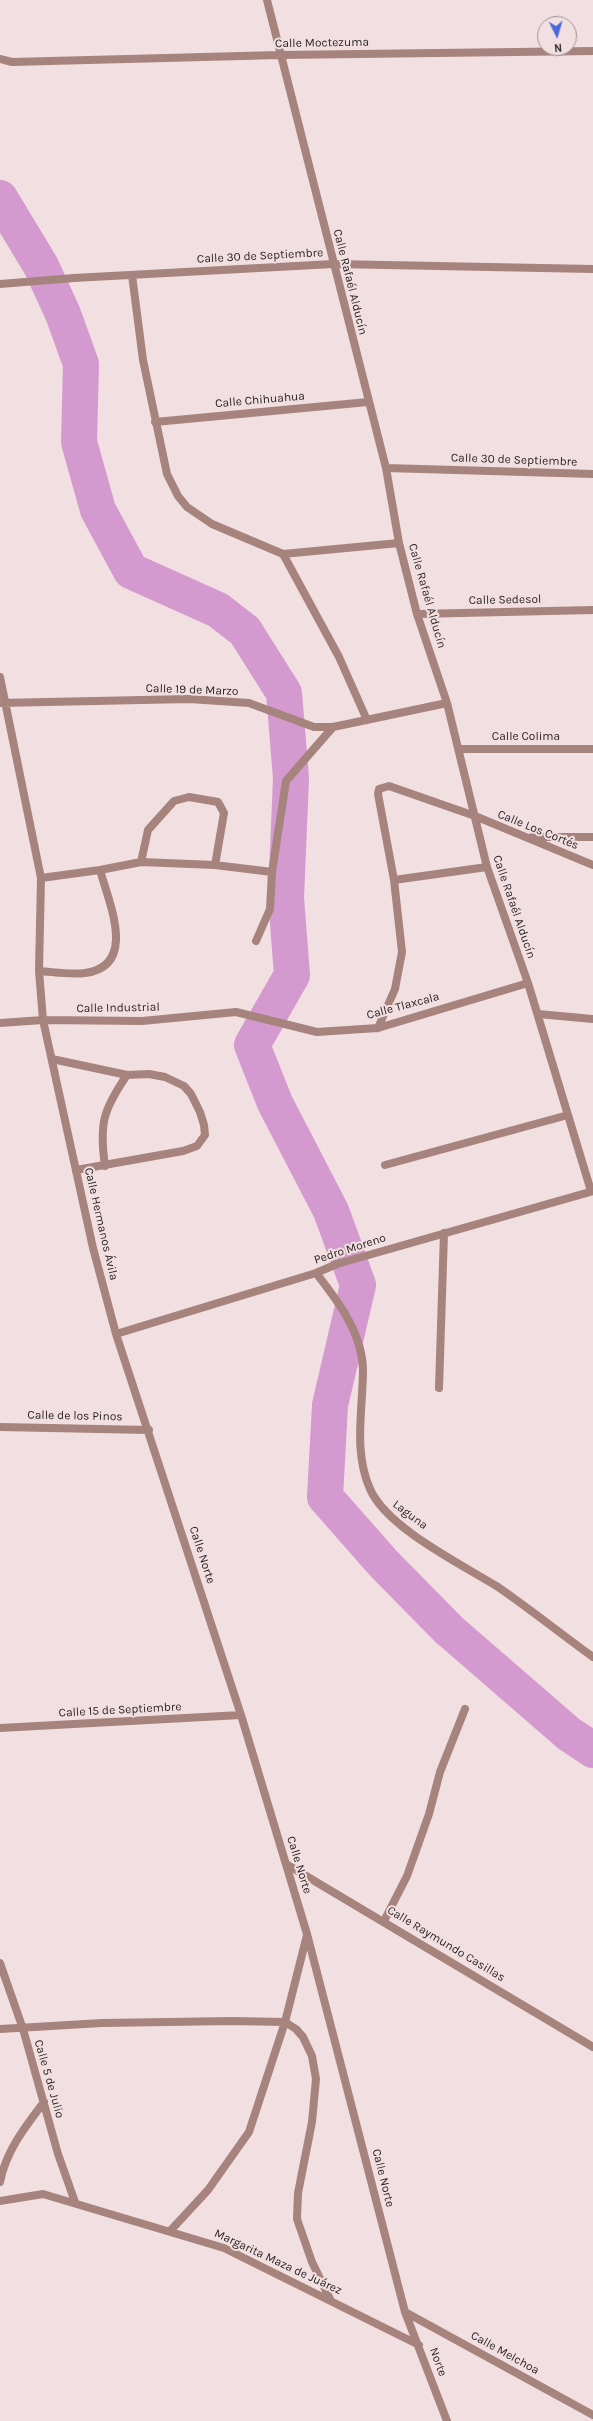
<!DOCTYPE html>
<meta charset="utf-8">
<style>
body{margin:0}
#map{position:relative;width:593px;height:2421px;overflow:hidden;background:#f2dfe1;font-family:Karla,sans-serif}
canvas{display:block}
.north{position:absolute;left:537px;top:16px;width:40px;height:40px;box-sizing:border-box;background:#f2dfe1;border:1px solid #a39596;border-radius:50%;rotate:175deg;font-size:11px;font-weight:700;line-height:16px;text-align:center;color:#2c2525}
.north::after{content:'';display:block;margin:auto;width:14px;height:18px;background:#4b69dd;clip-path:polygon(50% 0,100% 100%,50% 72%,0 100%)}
</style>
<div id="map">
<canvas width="593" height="2421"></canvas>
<div class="north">N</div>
</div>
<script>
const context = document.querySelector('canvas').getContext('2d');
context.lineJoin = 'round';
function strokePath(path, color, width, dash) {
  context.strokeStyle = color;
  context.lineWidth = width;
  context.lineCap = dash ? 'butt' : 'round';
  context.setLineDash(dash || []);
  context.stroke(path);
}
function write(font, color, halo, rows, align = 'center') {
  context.font = font + ' Karla,sans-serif';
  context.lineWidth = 4;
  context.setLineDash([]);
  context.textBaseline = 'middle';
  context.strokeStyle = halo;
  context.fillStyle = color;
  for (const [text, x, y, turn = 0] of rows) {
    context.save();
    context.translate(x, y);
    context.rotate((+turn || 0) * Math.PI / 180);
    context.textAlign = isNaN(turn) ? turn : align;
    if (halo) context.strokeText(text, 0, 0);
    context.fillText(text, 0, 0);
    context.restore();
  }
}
strokePath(new Path2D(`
 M 0,198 L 41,266 L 63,314 L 81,364 L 79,442 L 98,510 L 131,571 L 218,610 L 245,631 L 284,693 L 291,778 L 286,898 L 292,975 L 252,1045 L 275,1103 L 331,1211 L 358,1285 L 330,1405 L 325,1497 L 384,1564 L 449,1630 L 569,1734 L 593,1750`), '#d499cf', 36);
strokePath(new Path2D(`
 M 52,1059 L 127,1075 L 149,1074 L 165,1077 L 184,1086 L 191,1094 L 200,1112 L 204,1125 L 205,1135 L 197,1146 L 183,1151 L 76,1170
 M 105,1166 C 99,1124 103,1110 127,1075`), '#a6837c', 8);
strokePath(new Path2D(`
 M 267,0 L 386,468 L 399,543 L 417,614 L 447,703 L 487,867 L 528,983 L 591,1191
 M 0,59 L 12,62 L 280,55 L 593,51
 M 132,275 L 143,360 L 167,474 L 178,496 L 187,507 L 212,524 L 283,554 L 399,543
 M 0,284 L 74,278 L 333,264 L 593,269
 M 155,422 L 368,402
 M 386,468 L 593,474
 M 283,554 L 339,657 L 367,720
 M 417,614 L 593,610
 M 0,677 L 41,878 L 39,971 L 43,1020 L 93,1248 L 116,1334 L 241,1715 L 307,1934 L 405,2312 L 447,2421
 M 0,703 L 189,699 L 249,703 L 314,727 L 333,727 L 447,703
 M 459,749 L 593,749
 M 532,837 L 593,837
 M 141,862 L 148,830 L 174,801 L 189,797 L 218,802 L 224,813 L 215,865
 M 41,878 L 100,870 L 141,862 L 215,865 L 272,872
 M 394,880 L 487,867
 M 256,941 L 270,909 L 272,872 L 286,781 L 333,727
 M 39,971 C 54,972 71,975 85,973 C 138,966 109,903 100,870
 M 538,1014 L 593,1019
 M 0,1023 L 43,1020 L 142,1021 L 236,1012 L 317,1032 L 378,1028 L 528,983
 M 378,1028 L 395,989 L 402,952 L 394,880 L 378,794 L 379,789 L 389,786 L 475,816 L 593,865
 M 385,1165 L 568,1115
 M 316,1273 C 337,1300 362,1332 363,1369 C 363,1409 353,1451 370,1489 C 387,1528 461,1564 498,1587 C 530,1609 561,1634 593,1657
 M 116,1334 L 316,1273 L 337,1264 L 593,1191
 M 439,1388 L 444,1233
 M 0,1427 L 149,1430
 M 0,1728 L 241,1715
 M 286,1864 L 593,2047
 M 384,1921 L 407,1876 L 429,1814 L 440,1772 L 465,1709
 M 0,1963 L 23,2029 L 58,2154 L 75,2202
 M 0,2029 L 102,2023 L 232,2021 L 285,2022 L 296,2029 L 303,2037 L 312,2056 L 316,2079 L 312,2122 L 298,2193 L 297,2219 L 312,2262 L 330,2299
 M 0,2182 C 6,2151 25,2127 44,2102
 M 0,2201 L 43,2194 L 224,2248 L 419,2345
 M 171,2230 L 208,2190 L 249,2132 L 285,2022 L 307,1935
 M 405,2312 L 593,2415`), '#a6837c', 8);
write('12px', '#2c2525', '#f2dfe1', [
 ["Calle Moctezuma",322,43,-1],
 ["Calle 30 de Septiembre",260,256,-3],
 ["Calle Rafaél Alducín",350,282,76],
 ["Calle Chihuahua",260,400,-5],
 ["Calle 30 de Septiembre",514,460,2],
 ["Calle Rafaél Alducín",427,596,74],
 ["Calle Sedesol",505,600,-1],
 ["Calle 19 de Marzo",192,690,2],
 ["Calle Colima",526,737],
 ["Calle Los Cortés",538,830,22],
 ["Calle Rafaél Alducín",514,907,71],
 ["Calle Tlaxcala",403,1006,-15],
 ["Calle Industrial",118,1008,-1],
 ["Calle Hermanos Ávila",101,1224,77],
 ["Pedro Moreno",350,1249,-18],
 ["Calle de los Pinos",75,1416,1],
 ["Laguna",410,1515,37],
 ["Calle Norte",202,1555,72],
 ["Calle 15 de Septiembre",120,1710,-3],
 ["Calle Norte",299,1865,73],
 ["Calle Raymundo Casillas",446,1944,31],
 ["Calle 5 de Julio",49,2079,74],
 ["Calle Norte",383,2178,76],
 ["Margarita Maza de Juárez",278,2262,25],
 ["Calle Melchoa",505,2353,29],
 ["Norte",438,2362,70]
]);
</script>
